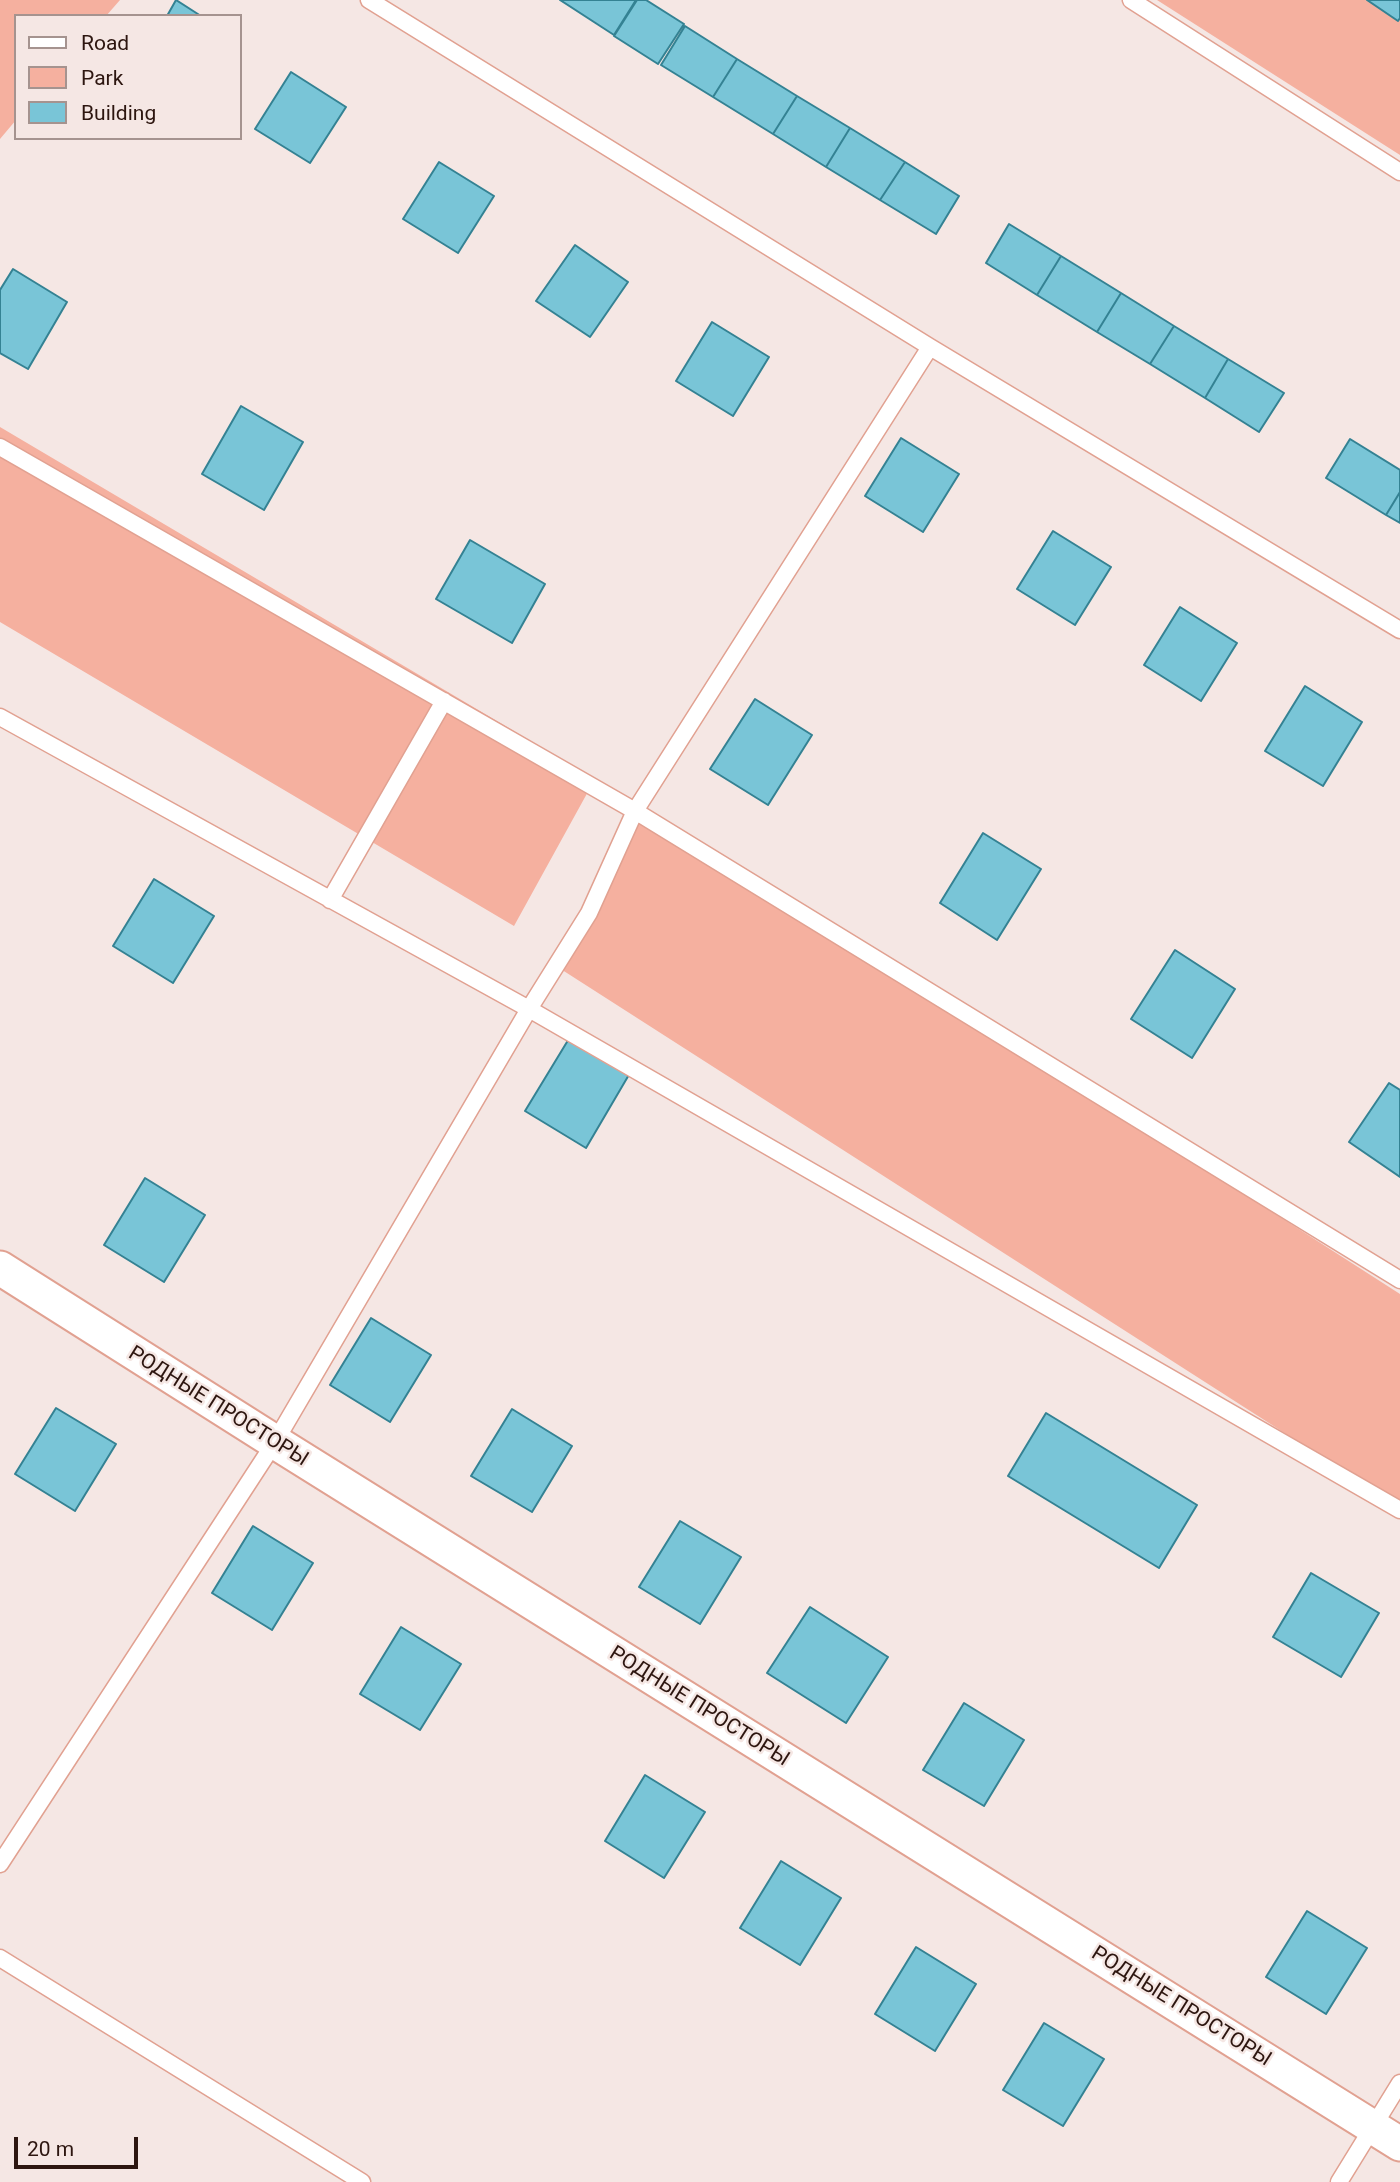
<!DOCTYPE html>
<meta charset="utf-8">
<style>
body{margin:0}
#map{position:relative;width:1400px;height:2182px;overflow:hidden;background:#f5e7e4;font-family:Roboto,sans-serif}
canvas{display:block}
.legend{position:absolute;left:14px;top:14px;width:228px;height:126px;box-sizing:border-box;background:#f5e7e4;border:2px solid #a5938f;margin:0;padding:9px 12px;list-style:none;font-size:21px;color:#2d1610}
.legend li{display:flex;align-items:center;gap:14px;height:35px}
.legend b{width:35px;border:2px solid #a5938f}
.scale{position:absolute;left:14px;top:2137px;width:124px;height:32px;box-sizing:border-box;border:4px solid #2d1610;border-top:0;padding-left:9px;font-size:21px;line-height:24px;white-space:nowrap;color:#2d1610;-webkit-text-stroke:5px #f5e7e4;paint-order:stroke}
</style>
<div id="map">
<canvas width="1400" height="2182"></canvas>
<ul class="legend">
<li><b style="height:9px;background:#fff"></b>Road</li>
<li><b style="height:19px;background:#f5b09f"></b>Park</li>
<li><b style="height:19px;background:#79c5d7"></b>Building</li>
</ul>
<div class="scale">20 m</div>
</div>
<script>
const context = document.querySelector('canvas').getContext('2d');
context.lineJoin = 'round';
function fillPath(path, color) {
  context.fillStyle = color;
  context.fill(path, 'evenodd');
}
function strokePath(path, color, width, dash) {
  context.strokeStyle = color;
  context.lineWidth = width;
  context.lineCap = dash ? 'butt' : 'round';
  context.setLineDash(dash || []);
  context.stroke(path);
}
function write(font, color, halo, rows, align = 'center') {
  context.font = font + ' Roboto,sans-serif';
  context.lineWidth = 5;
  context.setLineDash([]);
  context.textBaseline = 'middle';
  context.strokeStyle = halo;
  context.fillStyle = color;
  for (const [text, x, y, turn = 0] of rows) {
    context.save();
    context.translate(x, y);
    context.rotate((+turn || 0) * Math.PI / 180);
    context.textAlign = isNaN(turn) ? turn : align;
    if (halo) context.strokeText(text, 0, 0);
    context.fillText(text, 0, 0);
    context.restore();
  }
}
fillPath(new Path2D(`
 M 0,0 L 120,0 L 106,16 L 16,16 L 16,120 L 0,139 Z
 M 1157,0 L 1400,0 L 1400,155 Z
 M 0,427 L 595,779 L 514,926 L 0,622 Z
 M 646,810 L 1400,1294 L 1400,1507 L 556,966 Z`), '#f5b09f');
const building = new Path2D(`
 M 176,0 L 201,16 L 167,16 Z
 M 560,0 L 636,0 L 614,35 Z
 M 637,0 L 646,0 L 684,24 L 658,64 L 614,36 Z
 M 1367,0 L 1400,0 L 1400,18 L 1398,21 Z
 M 685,26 L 737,59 L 713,97 L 661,65 Z
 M 737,59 L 797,96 L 773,134 L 713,97 Z
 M 291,72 L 346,107 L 310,163 L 255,129 Z
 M 797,96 L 850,128 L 826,167 L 773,134 Z
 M 850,128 L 905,162 L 880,200 L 826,167 Z
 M 439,162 L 494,196 L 458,253 L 403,219 Z
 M 905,162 L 959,196 L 936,234 L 880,200 Z
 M 1009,224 L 1061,256 L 1037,295 L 986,263 Z
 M 575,245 L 628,282 L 590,337 L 536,301 Z
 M 1061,256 L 1121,293 L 1097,332 L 1037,295 Z
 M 13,269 L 67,302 L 28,369 L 0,353 L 0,290 Z
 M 1121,293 L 1174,326 L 1150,364 L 1097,332 Z
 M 712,322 L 769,357 L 733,416 L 676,381 Z
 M 1174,326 L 1228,359 L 1205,398 L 1150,364 Z
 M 1228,359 L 1284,393 L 1259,432 L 1205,398 Z
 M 241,406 L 303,442 L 264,510 L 202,474 Z
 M 901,438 L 959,474 L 923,532 L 865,496 Z
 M 1350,439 L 1400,470 L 1400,492 L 1386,515 L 1326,478 Z
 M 1400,492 L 1400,523 L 1386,515 Z
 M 1053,531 L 1111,567 L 1075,625 L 1017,589 Z
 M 470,540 L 545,584 L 512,643 L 436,599 Z
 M 1180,607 L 1237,643 L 1201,701 L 1144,665 Z
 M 1305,686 L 1362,722 L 1323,786 L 1265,751 Z
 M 755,699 L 812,735 L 768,805 L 710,769 Z
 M 983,833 L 1041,869 L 997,940 L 940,903 Z
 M 154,879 L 214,916 L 173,983 L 113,946 Z
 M 1175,950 L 1235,989 L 1192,1058 L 1131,1019 Z
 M 570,1037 L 630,1073 L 586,1148 L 525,1111 Z
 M 1389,1083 L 1400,1090 L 1400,1177 L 1349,1142 Z
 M 145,1178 L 205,1215 L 164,1282 L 104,1245 Z
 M 371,1318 L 431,1355 L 390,1422 L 330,1385 Z
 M 56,1408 L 116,1444 L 75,1511 L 15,1474 Z
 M 512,1409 L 572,1446 L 532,1512 L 471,1476 Z
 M 1046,1413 L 1197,1505 L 1159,1568 L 1008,1476 Z
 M 680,1521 L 741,1557 L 700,1624 L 639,1587 Z
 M 253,1526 L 313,1563 L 272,1630 L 212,1593 Z
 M 1311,1573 L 1379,1613 L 1341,1677 L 1273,1637 Z
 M 810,1607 L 888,1657 L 846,1723 L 767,1673 Z
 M 401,1627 L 461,1664 L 420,1730 L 360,1694 Z
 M 964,1703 L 1024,1740 L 984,1806 L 923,1770 Z
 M 645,1775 L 705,1812 L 664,1878 L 605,1841 Z
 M 781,1861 L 841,1898 L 800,1965 L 740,1928 Z
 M 1307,1911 L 1367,1948 L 1326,2014 L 1266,1977 Z
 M 916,1947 L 976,1984 L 935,2051 L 875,2014 Z
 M 1044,2023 L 1104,2059 L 1063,2126 L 1003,2090 Z`);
fillPath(building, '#79c5d7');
strokePath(building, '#348293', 2);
const service = new Path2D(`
 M 369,0 L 930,347 L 1400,630
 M 1131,0 L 1400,172
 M 0,447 L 635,811 L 1400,1280
 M 0,717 L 529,1009 L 1400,1510
 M 330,900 L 444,701
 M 0,1864 L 275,1442 L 529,1009 L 589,913 L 635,811 L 930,347
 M 0,1958 L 362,2182
 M 1339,2182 L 1400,2083`);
const minor = new Path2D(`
 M 0,1268 L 275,1442 L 1400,2144`);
strokePath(service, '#e1a191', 19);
strokePath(minor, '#e1a191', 37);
strokePath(service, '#fff', 16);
strokePath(minor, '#fff', 33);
write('21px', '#2d1610', '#f5e7e4', [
 ["РОДНЫЕ ПРОСТОРЫ",218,1407,32],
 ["РОДНЫЕ ПРОСТОРЫ",699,1707,32],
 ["РОДНЫЕ ПРОСТОРЫ",1181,2007,32]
]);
</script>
